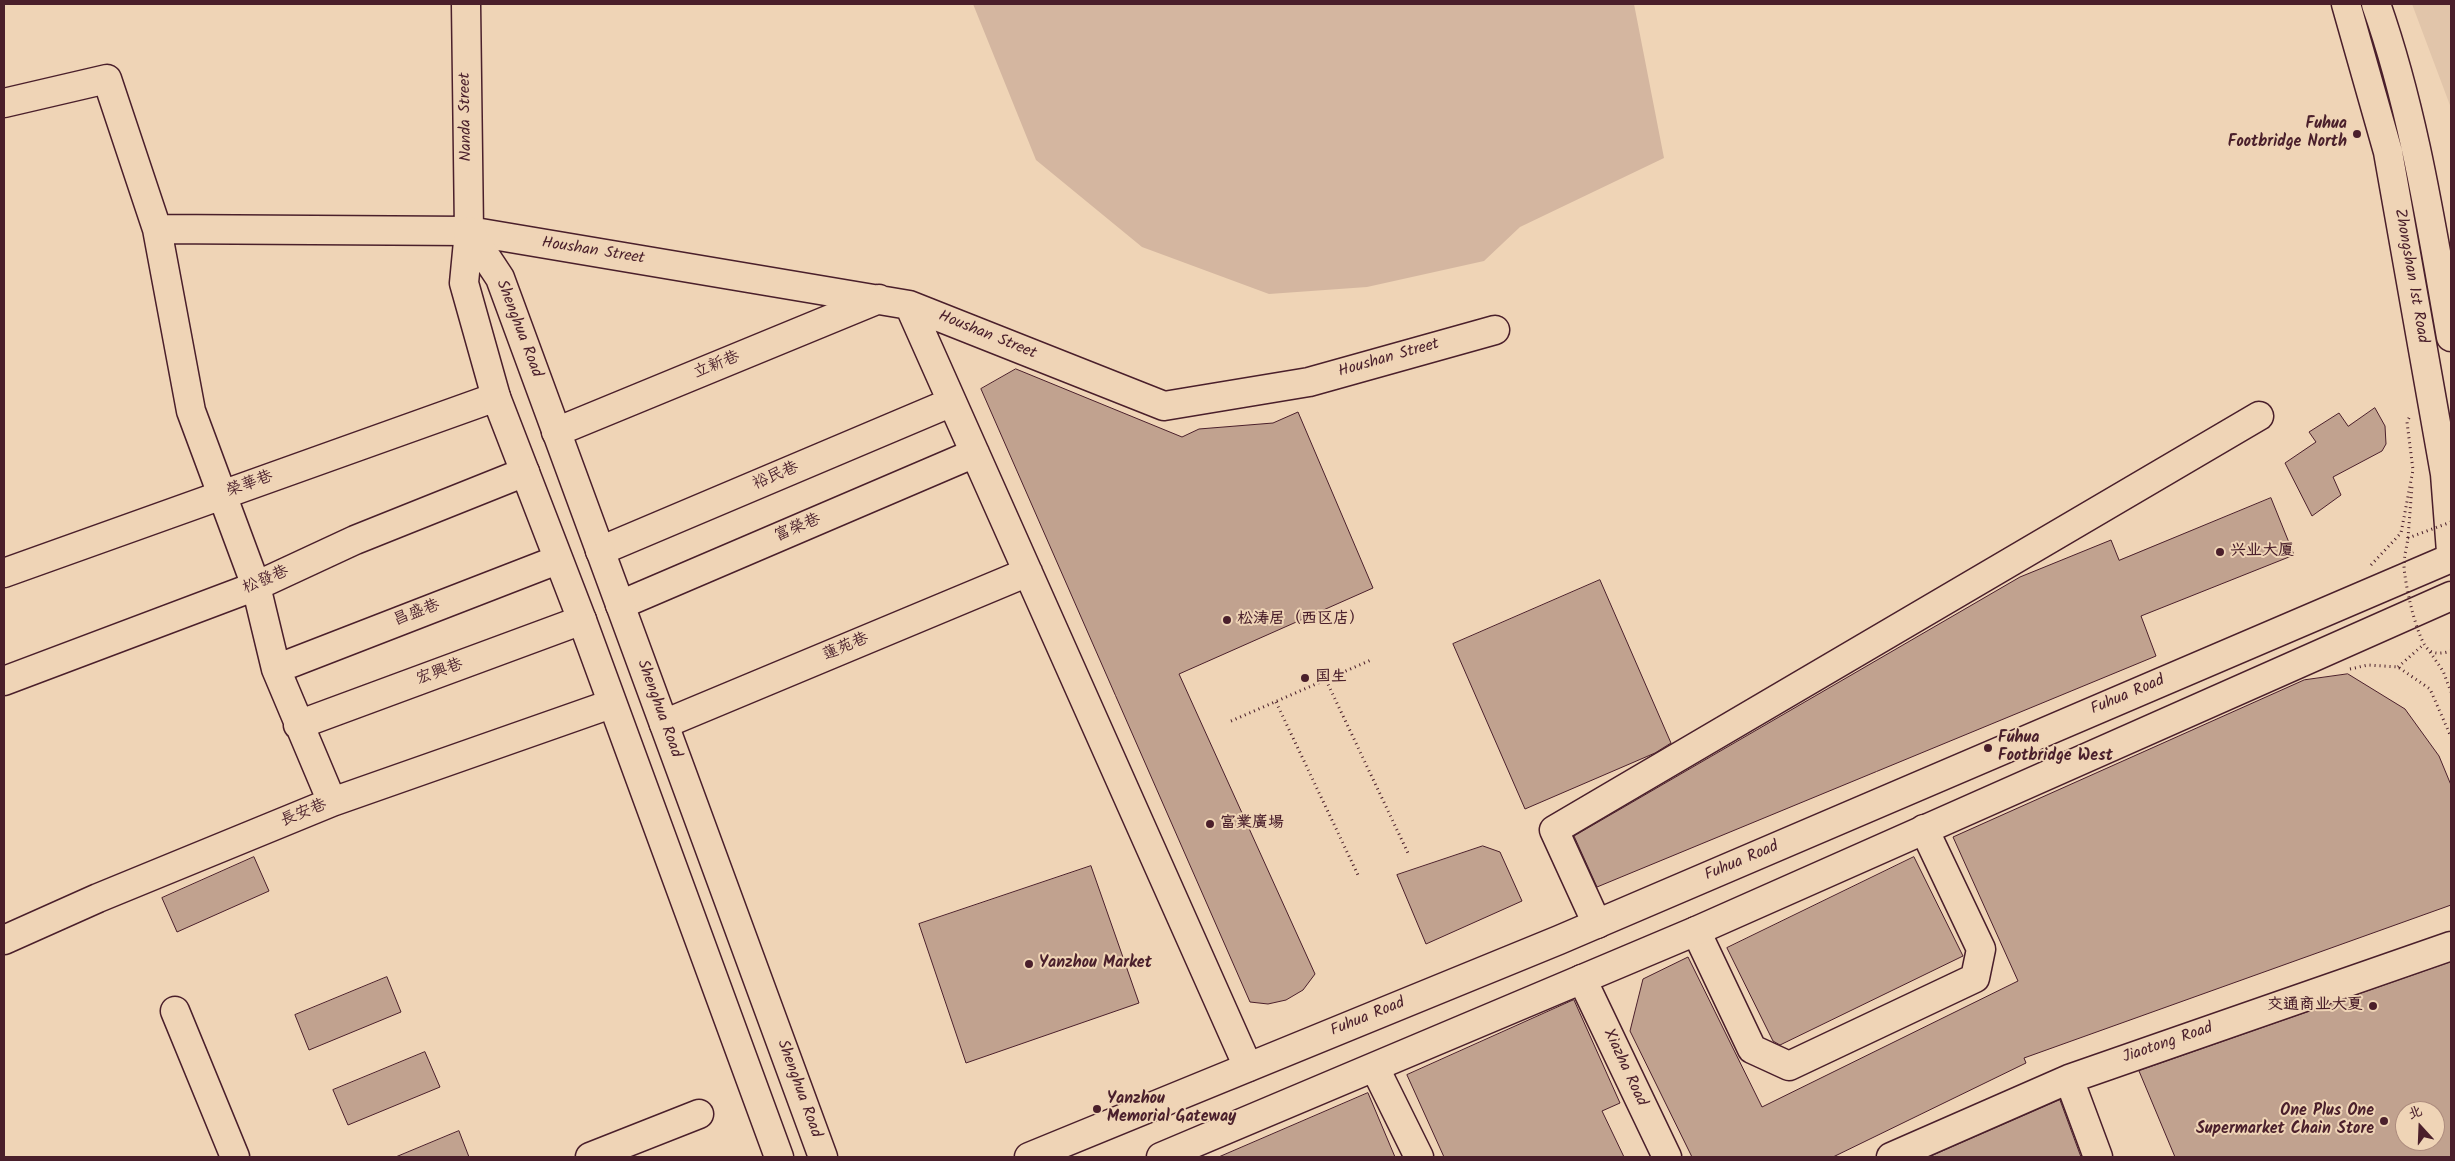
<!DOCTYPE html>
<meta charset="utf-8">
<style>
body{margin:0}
#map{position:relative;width:2455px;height:1161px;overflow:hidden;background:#efd4b6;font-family:Kalam,"LXGW WenKai TC",sans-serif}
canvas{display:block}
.frame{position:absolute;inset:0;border:5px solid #4a1f2b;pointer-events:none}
.north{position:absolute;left:2395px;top:1101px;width:50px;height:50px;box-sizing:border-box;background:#efd4b6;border:1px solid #ad8c7e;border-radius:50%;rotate:340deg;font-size:14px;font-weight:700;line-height:20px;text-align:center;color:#4a1f2b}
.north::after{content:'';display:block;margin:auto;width:18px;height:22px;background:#4a1f2b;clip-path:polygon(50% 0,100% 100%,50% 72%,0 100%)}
</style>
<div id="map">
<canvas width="2455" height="1161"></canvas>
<div class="frame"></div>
<div class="north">北</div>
</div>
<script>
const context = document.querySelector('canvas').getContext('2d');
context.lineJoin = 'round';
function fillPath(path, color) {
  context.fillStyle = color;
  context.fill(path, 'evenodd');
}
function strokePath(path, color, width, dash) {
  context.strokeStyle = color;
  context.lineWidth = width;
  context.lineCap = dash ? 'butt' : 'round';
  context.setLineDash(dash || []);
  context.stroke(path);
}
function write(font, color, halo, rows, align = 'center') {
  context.font = font + ' Kalam,"LXGW WenKai TC",sans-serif';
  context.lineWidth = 4;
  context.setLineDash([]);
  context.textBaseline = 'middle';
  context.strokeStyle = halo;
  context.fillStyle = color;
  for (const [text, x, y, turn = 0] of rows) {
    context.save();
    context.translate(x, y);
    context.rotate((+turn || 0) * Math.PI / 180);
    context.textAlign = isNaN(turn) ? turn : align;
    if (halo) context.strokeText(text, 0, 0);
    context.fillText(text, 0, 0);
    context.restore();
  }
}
fillPath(new Path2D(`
 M 2412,4 L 2451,4 L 2451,108 Z`), '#e1c5aa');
fillPath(new Path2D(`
 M 973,4 L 1634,4 L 1664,158 L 1520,227 L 1484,261 L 1367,287 L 1269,294 L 1142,247 L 1036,160 Z`), '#d4b6a0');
const building = new Path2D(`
 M 1016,369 L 1182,437 L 1199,429 L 1273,423 L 1298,412 L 1373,588 L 1179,674 L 1315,974 L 1303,990 L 1286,1000 L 1268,1004 L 1250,1002 L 981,389 Z
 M 2375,408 L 2385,426 L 2386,444 L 2382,451 L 2333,477 L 2341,495 L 2312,516 L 2285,463 L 2316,442 L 2309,432 L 2339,413 L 2348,426 Z
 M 2271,498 L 2294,555 L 2141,616 L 2156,656 L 1597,887 L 1574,836 L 2020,577 L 2111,540 L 2119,560 Z
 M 1600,580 L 1671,743 L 1655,753 L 1525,809 L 1453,644 Z
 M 2348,674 L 2405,709 L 2439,756 L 2451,785 L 2451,905 L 2024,1058 L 2026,1063 L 1833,1157 L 1692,1157 L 1630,1031 L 1643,979 L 1688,957 L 1762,1107 L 2018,981 L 1953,837 L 2304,680 Z
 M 1483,846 L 1500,852 L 1522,901 L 1426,944 L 1397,875 Z
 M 254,857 L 269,891 L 177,932 L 162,898 Z
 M 1914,857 L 1963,956 L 1780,1045 L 1773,1041 L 1727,948 Z
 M 1091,866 L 1139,1003 L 966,1063 L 919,924 Z
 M 2451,962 L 2451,1157 L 2175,1157 L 2139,1071 ZM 2405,1111 L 2435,1111 L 2435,1141 L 2405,1141 Z
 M 387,977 L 401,1012 L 309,1050 L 295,1015 Z
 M 1574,1000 L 1620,1103 L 1602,1111 L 1624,1157 L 1444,1157 L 1407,1075 Z
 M 425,1052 L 440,1087 L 348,1125 L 333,1090 Z
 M 1368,1093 L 1395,1157 L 1219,1157 Z
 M 2060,1100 L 2081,1157 L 1929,1157 Z
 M 459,1131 L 469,1157 L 396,1157 Z`);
fillPath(building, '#c1a28f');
strokePath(building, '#4a1f2b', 1);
const minor = new Path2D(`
 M 466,4 L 469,231
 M 4,103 L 107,79 L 157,229 L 191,411 L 256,586 L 276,669 L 332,802
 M 157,229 L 469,231 L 909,305 L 1164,406 L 1309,382 L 1495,330
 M 909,305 L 1248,1067
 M 556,432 L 879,299
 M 600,551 L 952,402
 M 4,573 L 496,397
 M 620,605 L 975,453
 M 276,669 L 557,560
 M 4,681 L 256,586 L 355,540 L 525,472
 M 664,724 L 1028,572
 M 298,725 L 582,620
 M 1597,924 L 1554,830 L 2259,416
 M 1696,931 L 1752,1049 L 1789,1066 L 1975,978 L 1981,949 L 1924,829
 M 4,940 L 98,898 L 332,802 L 611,704
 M 1582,979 L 1667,1157
 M 175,1011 L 235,1157
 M 1375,1068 L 1419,1157
 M 2069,1079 L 2098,1157
 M 590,1157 L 699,1114
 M 1891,1157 L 2069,1079 L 2451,946`);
const major = new Path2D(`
 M 2346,4 L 2388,152 L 2445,474 L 2451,552
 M 2376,4 C 2414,112 2431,225 2451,337
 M 469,231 L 500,278 L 823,1157
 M 469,231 L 464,283 L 496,397 L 582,620 L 779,1157
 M 1029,1157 L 1559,940 L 2451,558
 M 1161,1157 L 1696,931 L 2451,596`);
strokePath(minor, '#4a1f2b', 31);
strokePath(major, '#4a1f2b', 31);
strokePath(new Path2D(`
 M 2408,538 L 2412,486
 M 2371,565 L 2401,533 L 2413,470 L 2407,422 L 2410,416
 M 2430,652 L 2443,671 L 2451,692
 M 2398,667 L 2423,645
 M 2350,669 L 2368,665 L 2398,667 L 2430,689 L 2451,737
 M 1326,680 L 1408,853
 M 1276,702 L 1358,875
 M 1231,721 L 1371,660`), '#4a1f2b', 3, [1, 4]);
strokePath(minor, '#efd4b6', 28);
strokePath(major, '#efd4b6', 28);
strokePath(new Path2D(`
 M 2451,522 L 2408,538 C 2407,546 2404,556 2404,565 C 2404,580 2417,642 2429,650 C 2435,655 2444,653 2451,651`), '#4a1f2b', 3, [1, 4]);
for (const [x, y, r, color] of [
 [2357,134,5,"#4a1f2b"],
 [2220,552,5,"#4a1f2b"],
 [1227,620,5,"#4a1f2b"],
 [1305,678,5,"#4a1f2b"],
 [1988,748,5,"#4a1f2b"],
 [1210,824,5,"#4a1f2b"],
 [1029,964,5,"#4a1f2b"],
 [2373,1006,5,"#4a1f2b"],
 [1097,1109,5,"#4a1f2b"],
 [2384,1121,5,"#4a1f2b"]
]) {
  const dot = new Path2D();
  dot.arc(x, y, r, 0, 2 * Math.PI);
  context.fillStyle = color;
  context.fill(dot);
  strokePath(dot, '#efd4b6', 2);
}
write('16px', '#4a1f2b', '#efd4b6', [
 ["Nanda Street",467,117,-91],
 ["Houshan Street",593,252,9],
 ["Zhongshan 1st Road",2410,276,80],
 ["Shenghua Road",518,329,69],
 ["Houshan Street",987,336,22],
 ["Houshan Street",1389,359,-16],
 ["立新巷",717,366,-22],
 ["裕民巷",776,477,-23],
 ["榮華巷",250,485,-20],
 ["富榮巷",798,529,-23],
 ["松發巷",266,581,-23],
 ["昌盛巷",417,614,-21],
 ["蓮苑巷",846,648,-23],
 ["宏興巷",440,673,-20],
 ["Fuhua Road",2128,696,-23],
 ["Shenghua Road",658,709,70],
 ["長安巷",304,814,-22],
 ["Fuhua Road",1742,862,-23],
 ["Fuhua Road",1368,1018,-22],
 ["Jiaotong Road",2168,1044,-19],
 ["Xiazha Road",1624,1068,65],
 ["Shenghua Road",798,1089,70]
]);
write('bold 16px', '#4a1f2b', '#efd4b6', [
 ["Fuhua",2347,125,"right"],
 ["Footbridge North",2347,143,"right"],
 ["兴业大厦",2230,552],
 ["松涛居（西区店）",1237,620],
 ["国生",1315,678],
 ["Fuhua",1998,739],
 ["Footbridge West",1998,757],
 ["富業廣場",1220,824],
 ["Yanzhou Market",1039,964],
 ["交通商业大夏",2363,1006,"right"],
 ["Yanzhou",1107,1100],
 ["Memorial Gateway",1107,1118],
 ["One Plus One",2374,1112,"right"],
 ["Supermarket Chain Store",2374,1130,"right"]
], 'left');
</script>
